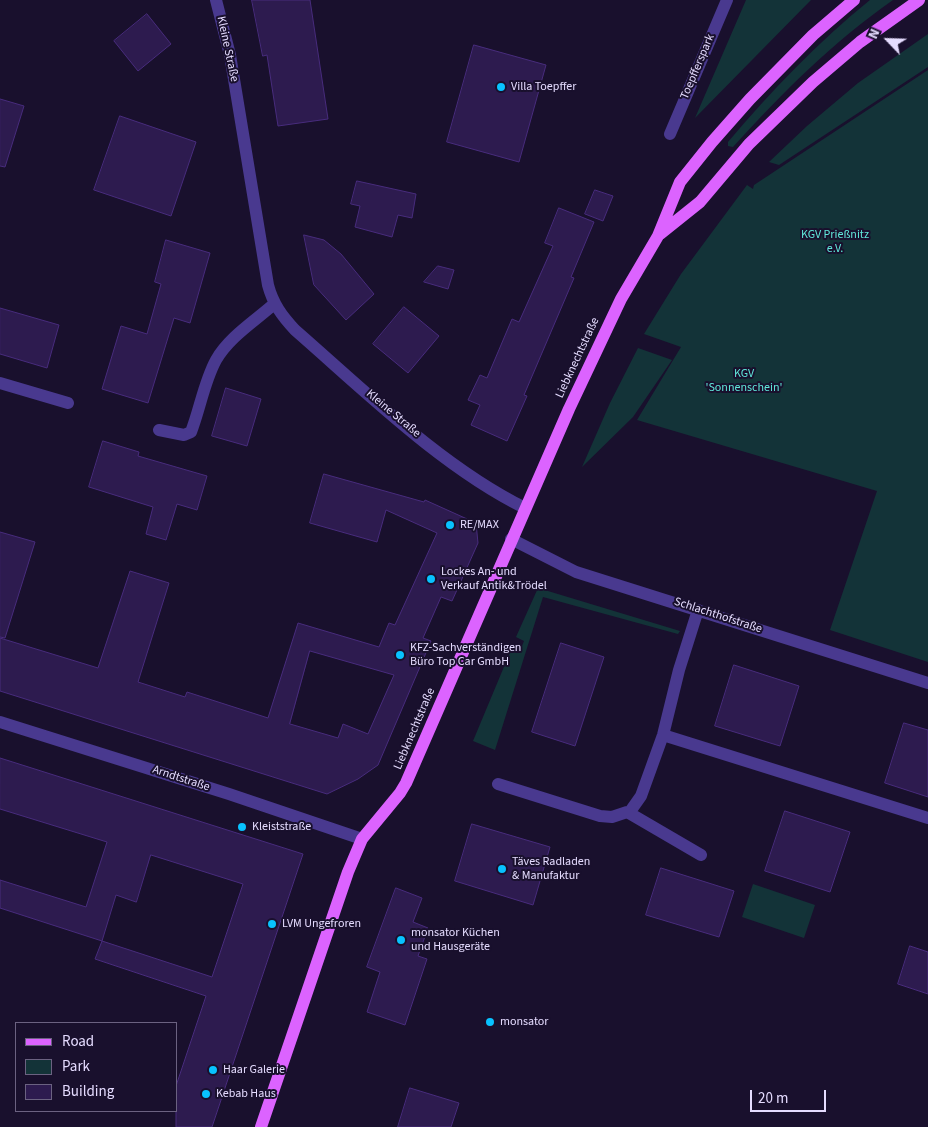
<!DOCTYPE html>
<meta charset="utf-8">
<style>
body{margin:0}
#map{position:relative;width:928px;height:1127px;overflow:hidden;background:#19102d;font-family:"Source Sans 3",sans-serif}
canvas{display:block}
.legend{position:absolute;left:15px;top:1022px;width:162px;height:90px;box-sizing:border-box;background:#19102d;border:1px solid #6b6281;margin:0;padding:6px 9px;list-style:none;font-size:15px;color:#e5dcff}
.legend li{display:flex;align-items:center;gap:10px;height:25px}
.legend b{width:25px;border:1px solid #6b6281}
.north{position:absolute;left:863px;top:15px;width:50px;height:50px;-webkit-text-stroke:4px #19102d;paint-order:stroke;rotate:294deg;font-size:14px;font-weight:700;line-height:20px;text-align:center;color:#e5dcff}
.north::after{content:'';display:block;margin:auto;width:18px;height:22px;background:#e5dcff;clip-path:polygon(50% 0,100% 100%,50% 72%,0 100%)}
.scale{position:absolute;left:750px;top:1090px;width:76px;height:22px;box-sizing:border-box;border:2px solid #e5dcff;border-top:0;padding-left:6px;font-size:15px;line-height:18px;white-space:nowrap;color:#e5dcff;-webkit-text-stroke:4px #19102d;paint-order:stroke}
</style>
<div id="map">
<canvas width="928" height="1127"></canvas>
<ul class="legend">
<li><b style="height:6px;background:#dc63ff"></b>Road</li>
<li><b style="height:14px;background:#133338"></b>Park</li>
<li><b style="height:14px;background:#2d1b4f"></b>Building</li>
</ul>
<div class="north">N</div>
<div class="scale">20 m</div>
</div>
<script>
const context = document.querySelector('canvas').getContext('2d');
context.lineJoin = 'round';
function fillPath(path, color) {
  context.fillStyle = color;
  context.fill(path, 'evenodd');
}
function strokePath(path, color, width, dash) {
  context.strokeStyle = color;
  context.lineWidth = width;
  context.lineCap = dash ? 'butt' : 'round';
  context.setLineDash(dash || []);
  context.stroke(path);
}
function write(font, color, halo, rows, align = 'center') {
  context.font = font + ' "Source Sans 3",sans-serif';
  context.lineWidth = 4;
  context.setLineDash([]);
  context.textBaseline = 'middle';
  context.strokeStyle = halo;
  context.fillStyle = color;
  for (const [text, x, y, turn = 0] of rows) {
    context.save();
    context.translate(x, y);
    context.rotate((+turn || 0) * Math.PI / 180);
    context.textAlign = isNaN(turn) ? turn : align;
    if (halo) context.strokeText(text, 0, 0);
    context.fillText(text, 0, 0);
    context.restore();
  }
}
fillPath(new Path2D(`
 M 746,0 L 811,0 L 695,118 Z
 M 870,0 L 893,0 C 833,42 782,93 733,147 L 728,146 L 728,142 C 771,91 818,42 870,0 Z
 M 928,34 L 928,67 L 779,165 L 769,162 L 807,126 L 858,83 Z
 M 928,70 L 928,662 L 830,630 L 877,491 L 637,420 L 681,347 L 644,334 L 681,274 L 747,185 L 753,189 L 754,185 Z
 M 638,348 L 672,360 L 633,417 L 582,467 L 610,403 Z
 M 538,588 L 680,631 L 678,634 L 543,597 L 495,750 L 473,741 L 511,650 L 520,651 L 524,641 L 516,637 Z
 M 753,884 L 815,905 L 804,938 L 742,917 Z`), '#133338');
const building = new Path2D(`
 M 252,0 L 310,0 L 328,119 L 278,126 L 267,55 L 263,56 Z
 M 147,14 L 171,44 L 138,71 L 114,41 Z
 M 474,45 L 546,65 L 519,162 L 447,142 Z
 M 0,99 L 24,106 L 5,167 L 0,166 Z
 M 120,116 L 196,142 L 171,216 L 94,190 Z
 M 357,181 L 416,194 L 412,218 L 398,215 L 392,237 L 355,227 L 360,206 L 351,204 Z
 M 595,190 L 613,196 L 603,221 L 585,214 Z
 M 559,208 L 594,222 L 571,277 L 574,278 L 524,395 L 527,396 L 507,441 L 471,425 L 480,405 L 468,400 L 480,375 L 487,378 L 512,319 L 519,322 L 553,246 L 545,243 Z
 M 304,235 L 324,240 L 341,254 L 374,294 L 346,320 L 314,285 Z
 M 166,240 L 210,253 L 190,323 L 174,318 L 148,403 L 102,389 L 121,326 L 147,334 L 161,284 L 155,282 Z
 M 438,266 L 454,270 L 448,289 L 424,282 Z
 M 404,307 L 439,336 L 408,373 L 373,344 Z
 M 0,308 L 59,325 L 47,368 L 0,354 Z
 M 226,388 L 261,399 L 247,446 L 212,436 Z
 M 103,441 L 139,452 L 138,456 L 207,476 L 197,510 L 177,504 L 166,540 L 146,534 L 153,507 L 89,487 Z
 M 324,474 L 424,502 L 425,500 L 476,523 L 478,543 L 452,601 L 441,597 L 423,638 L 431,641 L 378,765 L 358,779 L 327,794 L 0,691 L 0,638 L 98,668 L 130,571 L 169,583 L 138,682 L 185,697 L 187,692 L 268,718 L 298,623 L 379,647 L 389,623 L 395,625 L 437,533 L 386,510 L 377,542 L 310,523 ZM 310,651 L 394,675 L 368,734 L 343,724 L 338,738 L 290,724 Z
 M 0,532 L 35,542 L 5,638 L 0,637 Z
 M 561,643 L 604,657 L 575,746 L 532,732 Z
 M 734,665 L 799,686 L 780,746 L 715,726 Z
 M 904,723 L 928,730 L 928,797 L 885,783 Z
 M 0,758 L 303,854 L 212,1127 L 176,1127 L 176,1086 L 206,996 L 95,959 L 102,941 L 0,908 L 0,880 L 86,907 L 107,842 L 0,809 ZM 151,855 L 243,884 L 212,977 L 102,941 L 116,895 L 136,902 Z
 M 785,811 L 850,832 L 830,892 L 765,871 Z
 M 472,824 L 550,847 L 533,905 L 455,881 Z
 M 661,868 L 734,891 L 719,937 L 646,915 Z
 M 396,888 L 422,898 L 413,922 L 428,928 L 418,956 L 427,959 L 405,1025 L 367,1012 L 380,972 L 367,967 Z
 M 910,946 L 928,952 L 928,994 L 898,984 Z
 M 410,1088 L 459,1103 L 451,1127 L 398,1127 Z`);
fillPath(building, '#2d1b4f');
strokePath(building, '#482c7d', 1);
strokePath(new Path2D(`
 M 216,0 L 230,55 L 268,285 C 273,304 282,316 295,330 C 365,391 442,467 525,508
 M 670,134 L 727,0
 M 0,383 L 68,403
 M 159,430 L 184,435 L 191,432 C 200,409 204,382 216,360 C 229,337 255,321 274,304
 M 511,539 L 576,572 L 928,683
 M 0,722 L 229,794 L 362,839
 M 663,735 L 928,818
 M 498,784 L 600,816 L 612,817 L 627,812 L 629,813 L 641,796 L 663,735 L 679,670 L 698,610
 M 629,813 L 701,855`), '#49398f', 12);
strokePath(new Path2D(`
 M 660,234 L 700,202 L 749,144 L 813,82 L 860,42 L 919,0
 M 261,1127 L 348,872 L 362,839 L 400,793 L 406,783 L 569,409 L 621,299 L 658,236 L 680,182 L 712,142 L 750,99 L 813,35 L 854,0`), '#dc63ff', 12);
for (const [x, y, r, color] of [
 [501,87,5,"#08c2ff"],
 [450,525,5,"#08c2ff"],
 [431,579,5,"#08c2ff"],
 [400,655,5,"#08c2ff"],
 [242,827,5,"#08c2ff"],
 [502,869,5,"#08c2ff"],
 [272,924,5,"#08c2ff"],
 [401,940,5,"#08c2ff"],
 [490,1022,5,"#08c2ff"],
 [213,1070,5,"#08c2ff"],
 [206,1094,5,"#08c2ff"]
]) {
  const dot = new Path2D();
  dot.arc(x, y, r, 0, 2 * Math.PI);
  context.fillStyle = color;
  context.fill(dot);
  strokePath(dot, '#19102d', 2);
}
write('12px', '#e5dcff', '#19102d', [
 ["Kleine Straße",227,49,78],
 ["Toepfferspark",698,67,-67],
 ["Liebknechtstraße",578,358,-65],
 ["Kleine Straße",393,414,40],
 ["Schlachthofstraße",718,616,18],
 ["Liebknechtstraße",415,729,-67],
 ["Arndtstraße",181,779,18]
]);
write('12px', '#e5dcff', '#19102d', [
 ["Villa Toepffer",511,87],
 ["RE/MAX",460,525],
 ["Lockes An- und",441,572],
 ["Verkauf Antik&Trödel",441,586],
 ["KFZ-Sachverständigen",410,648],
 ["Büro Top Car GmbH",410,662],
 ["Kleiststraße",252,827],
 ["Täves Radladen",512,862],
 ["& Manufaktur",512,876],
 ["LVM Ungefroren",282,924],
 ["monsator Küchen",411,933],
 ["und Hausgeräte",411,947],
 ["monsator",500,1022],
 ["Haar Galerie",223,1070],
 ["Kebab Haus",216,1094]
], 'left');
write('12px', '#60e7da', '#19102d', [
 ["KGV Prießnitz",835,235],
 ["e.V.",835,249],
 ["KGV",744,374],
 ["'Sonnenschein'",744,388]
]);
</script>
